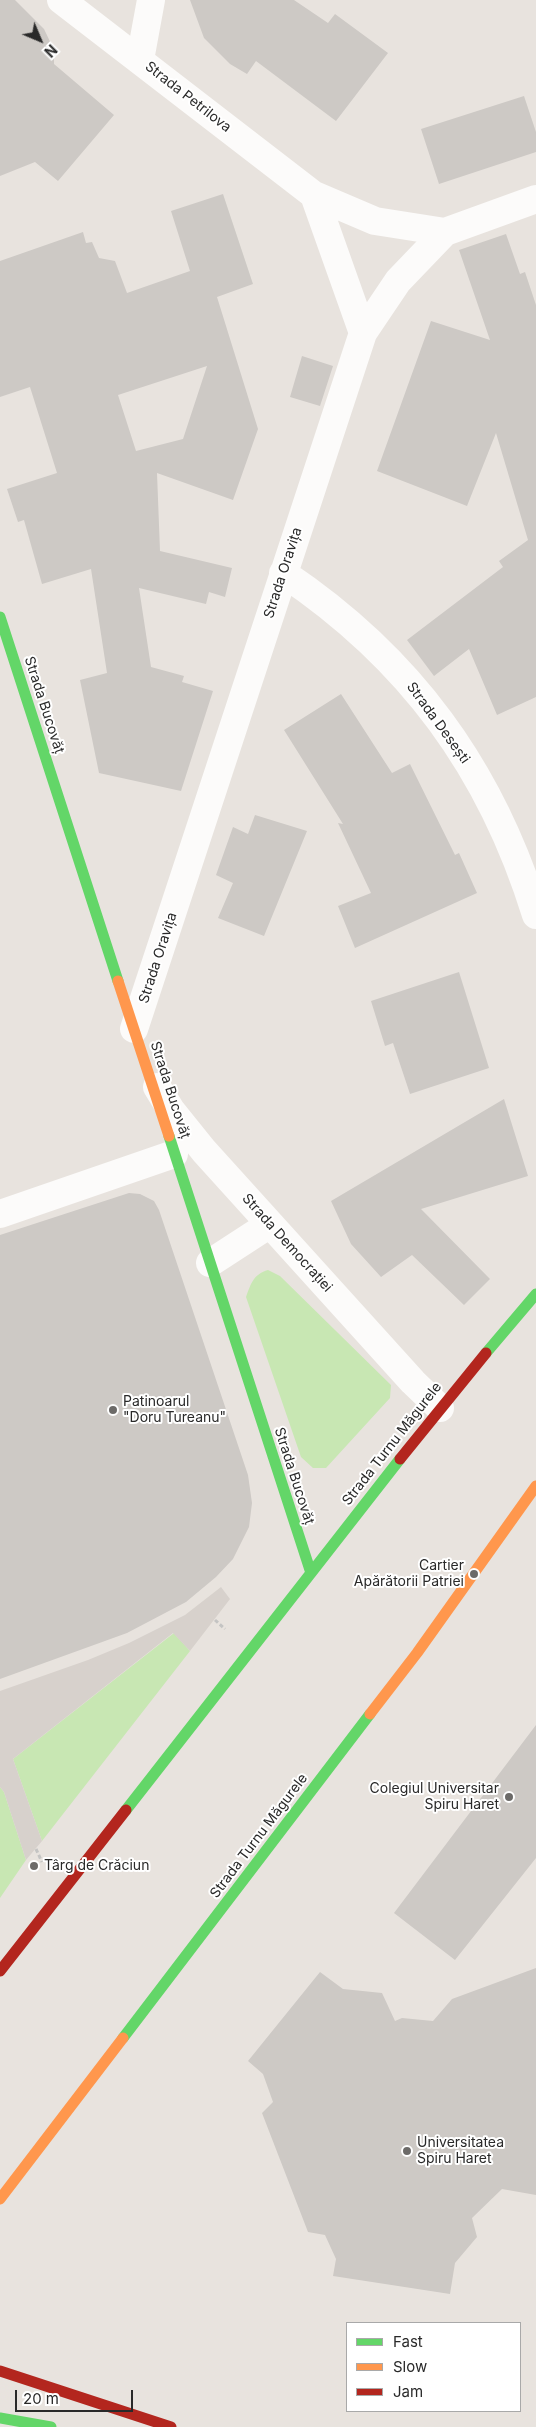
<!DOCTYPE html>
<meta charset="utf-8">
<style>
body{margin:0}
#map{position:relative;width:536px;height:2427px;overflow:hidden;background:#e8e3de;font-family:Inter,sans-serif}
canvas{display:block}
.legend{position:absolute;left:346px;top:2322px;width:175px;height:90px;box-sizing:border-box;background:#fff;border:1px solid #a9a9a9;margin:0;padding:6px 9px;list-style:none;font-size:15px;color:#292929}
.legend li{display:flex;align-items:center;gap:10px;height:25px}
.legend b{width:25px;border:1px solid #a9a9a9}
.north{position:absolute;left:15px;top:15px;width:50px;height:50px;-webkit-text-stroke:4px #fff;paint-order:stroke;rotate:135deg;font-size:14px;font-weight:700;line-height:20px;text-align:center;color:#292929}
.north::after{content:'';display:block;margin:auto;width:18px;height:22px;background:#292929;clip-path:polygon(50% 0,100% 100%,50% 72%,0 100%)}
.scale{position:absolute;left:15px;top:2390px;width:118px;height:22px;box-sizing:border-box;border:2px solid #292929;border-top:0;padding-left:6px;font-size:15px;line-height:18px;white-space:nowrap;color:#292929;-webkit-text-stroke:4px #fff;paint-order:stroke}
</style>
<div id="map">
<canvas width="536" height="2427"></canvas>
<ul class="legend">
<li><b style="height:6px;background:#63d668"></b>Fast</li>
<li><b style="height:6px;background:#ff974d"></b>Slow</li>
<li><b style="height:6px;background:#b3261e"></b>Jam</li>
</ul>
<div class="north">N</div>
<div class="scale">20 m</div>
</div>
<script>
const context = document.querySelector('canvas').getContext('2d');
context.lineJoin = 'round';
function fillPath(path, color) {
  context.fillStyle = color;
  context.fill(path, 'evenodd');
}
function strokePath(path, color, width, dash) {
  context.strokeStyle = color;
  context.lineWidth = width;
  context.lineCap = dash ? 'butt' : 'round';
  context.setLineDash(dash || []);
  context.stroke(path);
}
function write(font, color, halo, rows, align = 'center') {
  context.font = font + ' Inter,sans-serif';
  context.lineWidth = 4;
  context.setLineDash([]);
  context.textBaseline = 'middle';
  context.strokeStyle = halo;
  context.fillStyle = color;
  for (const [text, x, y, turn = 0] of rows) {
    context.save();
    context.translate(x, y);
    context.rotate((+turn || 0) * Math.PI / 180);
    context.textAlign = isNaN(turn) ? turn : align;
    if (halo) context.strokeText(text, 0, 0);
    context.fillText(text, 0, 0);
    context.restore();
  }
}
fillPath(new Path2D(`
 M 268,1270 L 280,1276 L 391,1385 L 390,1398 L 326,1468 L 313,1468 L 301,1457 L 246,1297 C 251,1283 254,1274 268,1270 Z
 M 174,1633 L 190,1651 L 42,1841 L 13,1759 Z
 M 0,1787 L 4,1792 L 26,1860 L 0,1898 Z`), '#c8e7b3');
fillPath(new Path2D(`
 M 221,1587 L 230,1599 L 190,1651 L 173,1633 L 13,1759 L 42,1841 L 26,1860 L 4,1792 L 0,1787 L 0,1691 L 88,1660 L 129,1643 L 185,1615 Z`), '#d7d1cc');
fillPath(new Path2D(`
 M 0,0 L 15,0 L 44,29 L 54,50 L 54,64 L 114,115 L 58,181 L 35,162 L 0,176 Z
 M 190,0 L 294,0 L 328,23 L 335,14 L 388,53 L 336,121 L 256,61 L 247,74 L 230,64 L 204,38 Z
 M 524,96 L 536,132 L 536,152 L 439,184 L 421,129 Z
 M 223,194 L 253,284 L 217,297 L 258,429 L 233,500 L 157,473 L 160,551 L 232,568 L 225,597 L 209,592 L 206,604 L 139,588 L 151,667 L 184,676 L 182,682 L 213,691 L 181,791 L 99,773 L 80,680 L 107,673 L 91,569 L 42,584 L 24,520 L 18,522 L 7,489 L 57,473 L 30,387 L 0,397 L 0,261 L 83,232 L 86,243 L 92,242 L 99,258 L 115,261 L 127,293 L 190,271 L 171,211 ZM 207,366 L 183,439 L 136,451 L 118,395 Z
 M 506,234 L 520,274 L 525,272 L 536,305 L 536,697 L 497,715 L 469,649 L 434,676 L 407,640 L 503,567 L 499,561 L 528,540 L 496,433 L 467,506 L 377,471 L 431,321 L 490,340 L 459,250 Z
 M 302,356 L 333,366 L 320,406 L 290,397 Z
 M 341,694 L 392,773 L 410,764 L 455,855 L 459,853 L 477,893 L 355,948 L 338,906 L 371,893 L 338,823 L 343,824 L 284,730 Z
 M 255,815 L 307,831 L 264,936 L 218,918 L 233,883 L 216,875 L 233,827 L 248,834 Z
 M 459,972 L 489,1068 L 410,1094 L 393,1043 L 385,1046 L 371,1001 Z
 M 504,1099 L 528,1176 L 421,1209 L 490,1279 L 464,1305 L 412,1255 L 381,1277 L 351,1244 L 331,1201 Z
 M 129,1193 L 140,1194 L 154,1201 L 159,1210 L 248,1475 L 252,1503 L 249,1527 L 233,1559 L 216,1577 L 186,1602 L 127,1633 L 0,1679 L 0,1235 Z
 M 536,1725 L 536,1858 L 455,1960 L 394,1913 Z
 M 536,1968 L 536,2195 L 502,2189 L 472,2218 L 477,2237 L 455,2263 L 450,2294 L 333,2276 L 336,2259 L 325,2235 L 308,2232 L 262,2113 L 273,2102 L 263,2074 L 248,2061 L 320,1972 L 343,1989 L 382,1993 L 395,2021 L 402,2018 L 433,2021 L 452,1999 Z`), '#cdc9c5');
strokePath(new Path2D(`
 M 215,1620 L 225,1629
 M 36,1849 L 42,1862`), '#c4c4c3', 3, [4, 2.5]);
strokePath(new Path2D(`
 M 61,0 L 314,195 L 375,221 L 445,232
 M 140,60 L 151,0
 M 314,195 L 363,333
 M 283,573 C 410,658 491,769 536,915
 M 134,1029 L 363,333 L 398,281 L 445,232 L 536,199
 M 157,1087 L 171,1110 L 204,1151 L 413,1382 L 440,1408
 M 0,1214 L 174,1154
 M 210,1263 L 270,1224`), '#fcfbfa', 28);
strokePath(new Path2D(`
 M 0,617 L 118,981
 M 169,1136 L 311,1573
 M 486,1353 L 536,1294
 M 126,1810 L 400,1459
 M 123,2038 L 370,1714
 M 0,2418 L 51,2427`), '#63d668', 11);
strokePath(new Path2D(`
 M 118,981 L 169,1136
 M 370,1714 L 417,1653 L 536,1486
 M 0,2199 L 123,2038`), '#ff974d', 11);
strokePath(new Path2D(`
 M 400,1459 L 486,1353
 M 0,1971 L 126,1810
 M 0,2371 L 171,2427`), '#b3261e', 11);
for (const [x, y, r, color] of [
 [113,1410,5,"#6c6a68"],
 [474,1574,5,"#6c6a68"],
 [509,1797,5,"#6c6a68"],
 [34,1866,5,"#6c6a68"],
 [407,2151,5,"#6c6a68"]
]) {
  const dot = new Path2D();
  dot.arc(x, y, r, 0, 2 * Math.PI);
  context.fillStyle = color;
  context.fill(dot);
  strokePath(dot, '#fff', 2);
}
write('14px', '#292929', '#fff', [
 ["Strada Petrilova",188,97,38],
 ["Strada Oravița",283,573,-72],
 ["Strada Bucovăț",44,705,72],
 ["Strada Desești",438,723,54],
 ["Strada Oravița",158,958,-72],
 ["Strada Bucovăț",170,1090,72],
 ["Strada Democrației",287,1243,48],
 ["Strada Turnu Măgurele",392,1444,-52],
 ["Strada Bucovăț",294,1476,72],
 ["Strada Turnu Măgurele",259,1836,-53]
]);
write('14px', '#292929', '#fff', [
 ["Patinoarul",123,1402],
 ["\"Doru Tureanu\"",123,1418],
 ["Cartier",464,1566,"right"],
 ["Apărătorii Patriei",464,1582,"right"],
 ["Colegiul Universitar",499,1789,"right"],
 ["Spiru Haret",499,1805,"right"],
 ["Târg de Crăciun",44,1866],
 ["Universitatea",417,2143],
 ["Spiru Haret",417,2159]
], 'left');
</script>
